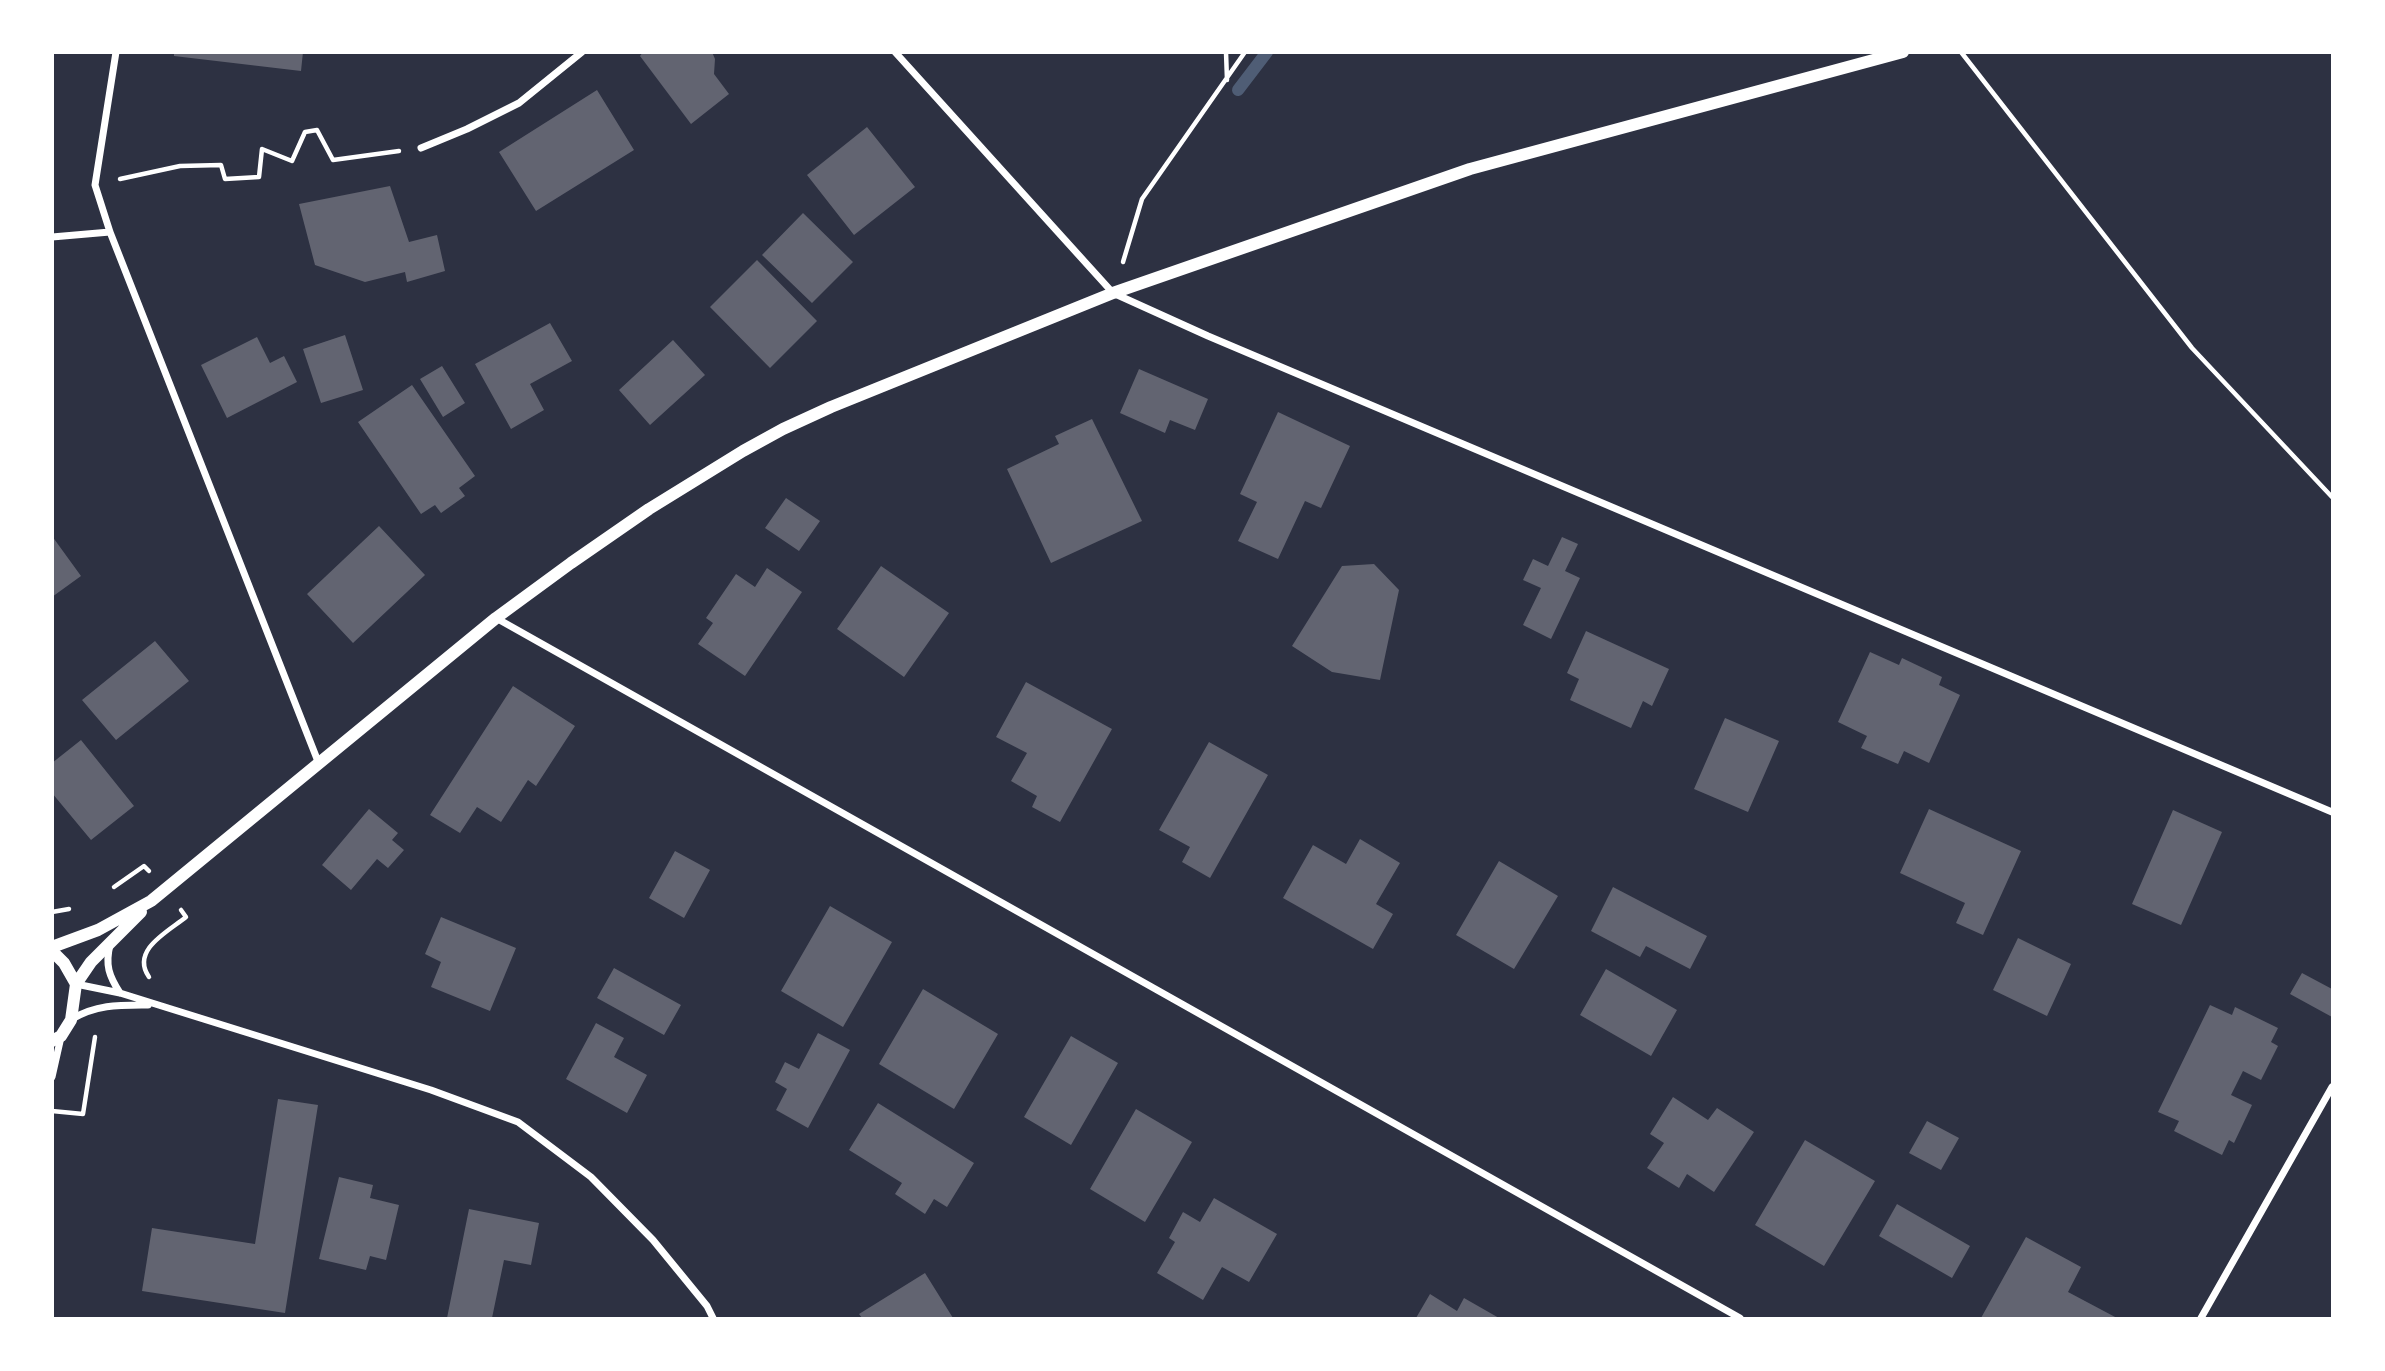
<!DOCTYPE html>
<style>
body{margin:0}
#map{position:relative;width:2385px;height:1371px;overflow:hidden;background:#2d3142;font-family:Raleway,sans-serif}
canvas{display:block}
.frame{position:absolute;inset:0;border:54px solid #fff;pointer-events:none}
</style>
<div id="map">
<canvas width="2385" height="1371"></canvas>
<div class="frame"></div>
</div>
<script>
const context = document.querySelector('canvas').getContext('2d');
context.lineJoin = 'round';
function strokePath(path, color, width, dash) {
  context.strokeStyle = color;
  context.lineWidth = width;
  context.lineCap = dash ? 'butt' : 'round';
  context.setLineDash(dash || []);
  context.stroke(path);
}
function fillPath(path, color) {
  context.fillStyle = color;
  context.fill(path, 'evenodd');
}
strokePath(new Path2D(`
 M 1238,90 L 1267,52`), '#4f5d75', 12);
fillPath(new Path2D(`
 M 174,52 L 303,52 L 301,71 L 174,56 Z
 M 643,52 L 712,52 L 715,59 L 714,74 L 729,94 L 691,124 L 640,56 Z
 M 597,90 L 634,150 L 536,211 L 499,152 Z
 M 867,127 L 915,187 L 854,235 L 807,175 Z
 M 390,186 L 409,242 L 437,235 L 445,271 L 407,282 L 405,272 L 365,282 L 315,265 L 299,204 Z
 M 803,213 L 853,262 L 812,303 L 762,255 Z
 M 757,260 L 817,321 L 770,368 L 710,307 Z
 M 550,323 L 572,361 L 530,384 L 544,410 L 511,429 L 475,364 Z
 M 345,335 L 363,390 L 321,403 L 303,349 Z
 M 257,337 L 270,363 L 284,356 L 297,382 L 227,418 L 201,365 Z
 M 673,340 L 705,375 L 650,425 L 619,390 Z
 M 442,366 L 465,403 L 443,417 L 420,379 Z
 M 1139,369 L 1208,399 L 1195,430 L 1170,420 L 1165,433 L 1120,413 Z
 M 412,385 L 475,476 L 459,488 L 465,496 L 441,513 L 435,505 L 421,514 L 358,422 Z
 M 1278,412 L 1350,446 L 1321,508 L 1305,501 L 1278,559 L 1238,541 L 1257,502 L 1240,494 Z
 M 1092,419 L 1142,521 L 1051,563 L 1007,469 L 1059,444 L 1055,436 Z
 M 786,498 L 820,521 L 799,551 L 765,528 Z
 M 379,526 L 425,575 L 353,643 L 307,594 Z
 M 52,536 L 81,576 L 52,597 Z
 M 1562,537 L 1578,544 L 1565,571 L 1580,578 L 1551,639 L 1523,625 L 1541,588 L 1523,580 L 1533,559 L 1548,566 Z
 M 1374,564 L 1399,590 L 1380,680 L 1332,672 L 1292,646 L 1342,566 Z
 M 881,566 L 949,613 L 904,677 L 837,629 Z
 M 767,568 L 802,592 L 745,676 L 698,644 L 713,623 L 706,618 L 736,574 L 755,587 Z
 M 1586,631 L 1669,669 L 1652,706 L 1643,701 L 1631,728 L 1570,700 L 1579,679 L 1567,673 Z
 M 155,641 L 189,681 L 116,740 L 82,700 Z
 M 1870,652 L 1899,665 L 1902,658 L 1942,677 L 1939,685 L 1960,695 L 1929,763 L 1904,751 L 1898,764 L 1861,748 L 1867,736 L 1838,722 Z
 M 1026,682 L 1112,729 L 1060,822 L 1032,807 L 1037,796 L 1011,781 L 1027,753 L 996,737 Z
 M 513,686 L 575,726 L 536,786 L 528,780 L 501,822 L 477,807 L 460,833 L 430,815 Z
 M 1725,718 L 1779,741 L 1748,812 L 1694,789 Z
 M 81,740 L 134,806 L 91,840 L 52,793 L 52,763 Z
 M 1209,742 L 1268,775 L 1210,878 L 1182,862 L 1190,847 L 1159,830 Z
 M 369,809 L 398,833 L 392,840 L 404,850 L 388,868 L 377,859 L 351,890 L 322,865 Z
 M 1929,809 L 2021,851 L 1983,935 L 1956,923 L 1965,903 L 1900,873 Z
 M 2173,810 L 2222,832 L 2181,925 L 2132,904 Z
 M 1360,839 L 1400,863 L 1376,904 L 1393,914 L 1373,949 L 1283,898 L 1313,845 L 1346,864 Z
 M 675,851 L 710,870 L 684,918 L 649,898 Z
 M 1499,861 L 1558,896 L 1514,969 L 1456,935 Z
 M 1613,887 L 1707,936 L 1690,969 L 1646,946 L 1640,957 L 1591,931 Z
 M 830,906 L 892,942 L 843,1027 L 781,991 Z
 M 441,917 L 516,948 L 490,1011 L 431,987 L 441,962 L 425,954 Z
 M 2018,938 L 2071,964 L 2047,1016 L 1993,990 Z
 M 614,968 L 681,1005 L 664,1035 L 597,998 Z
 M 1606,969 L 1677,1010 L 1651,1056 L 1580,1015 Z
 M 2302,973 L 2332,989 L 2332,1017 L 2290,994 Z
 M 923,989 L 998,1034 L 954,1109 L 879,1064 Z
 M 2210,1005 L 2232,1015 L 2235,1007 L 2278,1028 L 2271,1042 L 2278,1046 L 2261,1080 L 2243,1071 L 2231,1095 L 2252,1105 L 2234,1143 L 2229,1140 L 2222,1155 L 2174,1131 L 2179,1121 L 2158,1112 Z
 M 596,1023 L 624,1038 L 614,1057 L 647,1075 L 627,1113 L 566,1079 Z
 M 818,1033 L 850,1050 L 808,1128 L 776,1110 L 787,1089 L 775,1082 L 785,1062 L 799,1069 Z
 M 1071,1036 L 1118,1063 L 1071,1145 L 1024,1117 Z
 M 1673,1097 L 1708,1120 L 1717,1108 L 1754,1132 L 1714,1192 L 1687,1174 L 1679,1188 L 1647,1168 L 1664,1143 L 1650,1134 Z
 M 278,1099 L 318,1105 L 285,1313 L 142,1291 L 152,1228 L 255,1244 Z
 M 878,1103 L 974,1163 L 947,1207 L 934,1199 L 925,1214 L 895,1194 L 902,1183 L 849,1150 Z
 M 1136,1109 L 1192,1142 L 1145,1222 L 1090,1189 Z
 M 1927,1121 L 1959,1138 L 1941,1170 L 1909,1153 Z
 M 1805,1140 L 1875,1181 L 1824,1266 L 1755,1225 Z
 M 339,1177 L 373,1185 L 370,1198 L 399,1205 L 386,1260 L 370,1256 L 366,1270 L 319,1259 Z
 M 1214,1198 L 1277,1234 L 1249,1282 L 1222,1267 L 1203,1300 L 1157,1273 L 1175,1242 L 1169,1238 L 1183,1212 L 1200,1222 Z
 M 1897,1204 L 1970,1246 L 1952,1278 L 1879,1236 Z
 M 469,1209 L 539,1223 L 531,1265 L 504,1260 L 492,1318 L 447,1318 Z
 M 2026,1237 L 2081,1267 L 2068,1292 L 2117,1318 L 1981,1318 Z
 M 925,1273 L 953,1318 L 862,1318 L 859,1314 Z
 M 1430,1294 L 1457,1311 L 1464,1298 L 1499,1318 L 1416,1318 Z`), '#626471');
strokePath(new Path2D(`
 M 1226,52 L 1227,80
 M 1961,52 L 2192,348 L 2332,497
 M 120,179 L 180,166 L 221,165 L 225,179 L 259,177 L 262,149 L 292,161 L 305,132 L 317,130 L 333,160 L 399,151
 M 1123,262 L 1142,199 L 1245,52
 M 114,887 L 144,866 L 149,871
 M 52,912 L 69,909
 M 149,977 C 130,950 169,931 186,917 L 181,910
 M 52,1111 L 83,1114 L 95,1037`), '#fff', 4.5);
strokePath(new Path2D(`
 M 116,52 L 95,185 L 110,232 L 319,764
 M 895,52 L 1113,293 L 1208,336 L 2332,812
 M 421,148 L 467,129 L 519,103 L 582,52
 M 52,237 L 110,232
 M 496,618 L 1740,1318
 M 110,945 C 105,965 109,976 120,993
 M 76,984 L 120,993 L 431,1090 L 518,1122 L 591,1177 L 653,1240 L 707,1306 L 713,1318
 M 72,1019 C 97,1004 120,1005 148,1005
 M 52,1077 L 61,1037
 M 2201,1318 L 2332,1087`), '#fff', 7);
strokePath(new Path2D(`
 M 52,947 L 98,930 L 151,901 L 496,618 L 571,563 L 649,509 L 743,451 L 783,429 L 831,407 L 1113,293 L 1470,169 L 1903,52
 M 52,951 L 64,963 L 76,984
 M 52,1041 L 61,1036 L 71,1020 L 76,984 L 91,962 L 141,912`), '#fff', 12);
</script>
